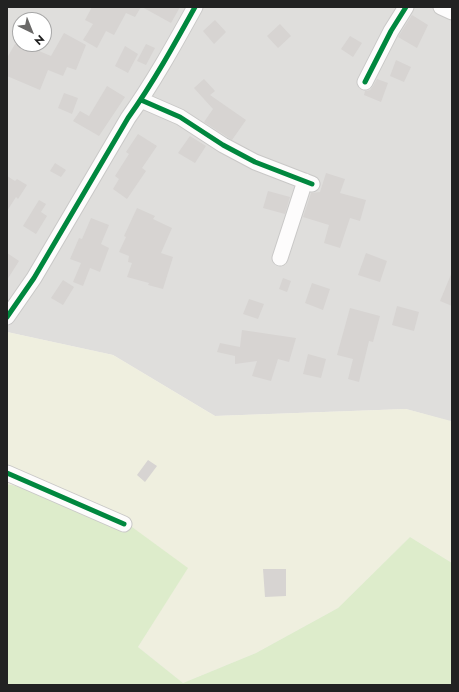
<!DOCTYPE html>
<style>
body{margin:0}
#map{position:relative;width:459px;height:692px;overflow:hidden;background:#f0eeeb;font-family:Jost,sans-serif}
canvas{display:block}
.frame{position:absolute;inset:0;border:8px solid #222;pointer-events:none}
.north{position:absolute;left:12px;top:12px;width:40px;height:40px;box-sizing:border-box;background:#fff;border:1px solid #a7a7a7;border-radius:50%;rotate:137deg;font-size:11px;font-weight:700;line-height:16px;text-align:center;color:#222}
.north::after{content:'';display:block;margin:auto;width:14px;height:18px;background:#6a6968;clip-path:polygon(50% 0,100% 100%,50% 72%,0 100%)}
</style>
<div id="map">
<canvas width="459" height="692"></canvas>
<div class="frame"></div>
<div class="north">N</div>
</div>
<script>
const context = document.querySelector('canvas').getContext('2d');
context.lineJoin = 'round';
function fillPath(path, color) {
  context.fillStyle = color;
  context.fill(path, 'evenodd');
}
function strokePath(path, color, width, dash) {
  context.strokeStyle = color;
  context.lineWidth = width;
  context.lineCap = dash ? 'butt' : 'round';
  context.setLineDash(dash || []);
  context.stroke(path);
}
fillPath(new Path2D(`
 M 7,7 L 452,7 L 452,422 L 406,409 L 215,416 L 113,355 L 7,332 ZM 20,20 L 44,20 L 44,44 L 20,44 Z`), '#dfdedc');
fillPath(new Path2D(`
 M 7,332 L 113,355 L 215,416 L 406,409 L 451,421 L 452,422 L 452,563 L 410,537 L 338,608 L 256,653 L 183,683 L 138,647 L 187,568 L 102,505 L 7,484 Z`), '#efefdf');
fillPath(new Path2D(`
 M 7,484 L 102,505 L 188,568 L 138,647 L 183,683 L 256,653 L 338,608 L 410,537 L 452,563 L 452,685 L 7,685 Z`), '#ddeccb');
fillPath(new Path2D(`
 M 92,7 L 141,7 L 135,17 L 126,13 L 114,35 L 106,31 L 97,48 L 83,40 L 93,24 L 85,20 Z
 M 142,7 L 180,7 L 171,23 Z
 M 412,15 L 428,25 L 417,48 L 398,37 Z
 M 215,20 L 226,32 L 214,44 L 203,31 Z
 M 280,24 L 291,36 L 278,48 L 267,36 Z
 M 64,33 L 86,45 L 76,70 L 67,67 L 63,76 L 48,70 L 40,90 L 7,76 L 7,58 L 15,44 L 34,44 L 32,48 L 51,56 Z
 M 350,36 L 362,43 L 353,57 L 341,49 Z
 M 146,44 L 155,48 L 146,65 L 137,61 Z
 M 125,46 L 138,54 L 128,73 L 115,66 Z
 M 396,60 L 411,67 L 404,82 L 390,76 Z
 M 204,79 L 215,91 L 210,95 L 246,120 L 232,140 L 204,122 L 213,109 L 194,88 Z
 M 377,79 L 388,83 L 381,102 L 364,95 L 365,91 L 370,90 L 373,86 Z
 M 107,86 L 125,97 L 99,136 L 73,121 L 80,111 L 89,116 Z
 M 64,93 L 78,98 L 72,114 L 58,108 Z
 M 138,134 L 157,146 L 142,168 L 146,171 L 127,199 L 113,189 L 119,179 L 115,176 L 129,154 L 126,152 Z
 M 190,136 L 206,146 L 195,163 L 178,153 Z
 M 55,163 L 66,170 L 61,177 L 50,171 Z
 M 326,173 L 345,179 L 340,193 L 366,200 L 360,221 L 350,218 L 340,248 L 324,243 L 329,225 L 303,217 L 311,193 L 320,192 Z
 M 7,176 L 15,181 L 17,179 L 27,185 L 18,199 L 16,197 L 7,211 Z
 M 268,191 L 290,197 L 285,214 L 263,208 Z
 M 39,200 L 46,204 L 41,212 L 47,216 L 36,234 L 23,226 Z
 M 137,208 L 155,216 L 153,219 L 172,228 L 161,253 L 173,257 L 163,289 L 148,285 L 149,283 L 127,277 L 132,263 L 128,262 L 129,256 L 119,252 L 126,237 L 124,236 Z
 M 91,218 L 109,225 L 101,244 L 109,248 L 100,272 L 90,268 L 83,286 L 73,282 L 81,263 L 70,259 L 79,238 L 82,239 Z
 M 7,253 L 19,261 L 7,280 Z
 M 366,253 L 387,261 L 380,282 L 358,275 Z
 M 452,272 L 452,306 L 440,301 Z
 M 283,278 L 291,281 L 287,292 L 279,289 Z
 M 63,280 L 74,287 L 63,305 L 51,298 Z
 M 312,283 L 330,289 L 323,310 L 305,303 Z
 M 249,299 L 264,304 L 258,319 L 243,314 Z
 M 397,306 L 419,312 L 414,331 L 392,325 Z
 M 350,308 L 380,316 L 373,342 L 369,341 L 359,382 L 348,379 L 353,359 L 337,355 Z
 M 242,330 L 296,338 L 289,362 L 278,359 L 271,381 L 252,376 L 257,361 L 235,364 L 235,356 L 217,352 L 220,343 L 240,347 Z
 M 308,354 L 326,359 L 321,378 L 303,374 Z
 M 148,460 L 157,466 L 145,482 L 137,475 Z
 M 263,569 L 286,569 L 286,596 L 265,597 Z`), '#d7d4d2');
const minor = new Path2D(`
 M 441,7 L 452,12
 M 365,82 L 391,31 L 406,7
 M 141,100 L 180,117 L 223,145 L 255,162 L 312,184
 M 280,258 L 305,181
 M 7,317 L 34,278 L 128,118 C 153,83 174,45 195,7
 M 7,473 L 124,524`);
strokePath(minor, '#c9c8c7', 17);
strokePath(minor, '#fdfcfc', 15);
strokePath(new Path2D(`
 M 365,82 L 391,31 L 406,7
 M 141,100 L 180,117 L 223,145 L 255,162 L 312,184
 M 7,317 L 34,278 L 128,118 C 153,83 174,45 195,7
 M 7,473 L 124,524`), '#00873e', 5);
</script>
